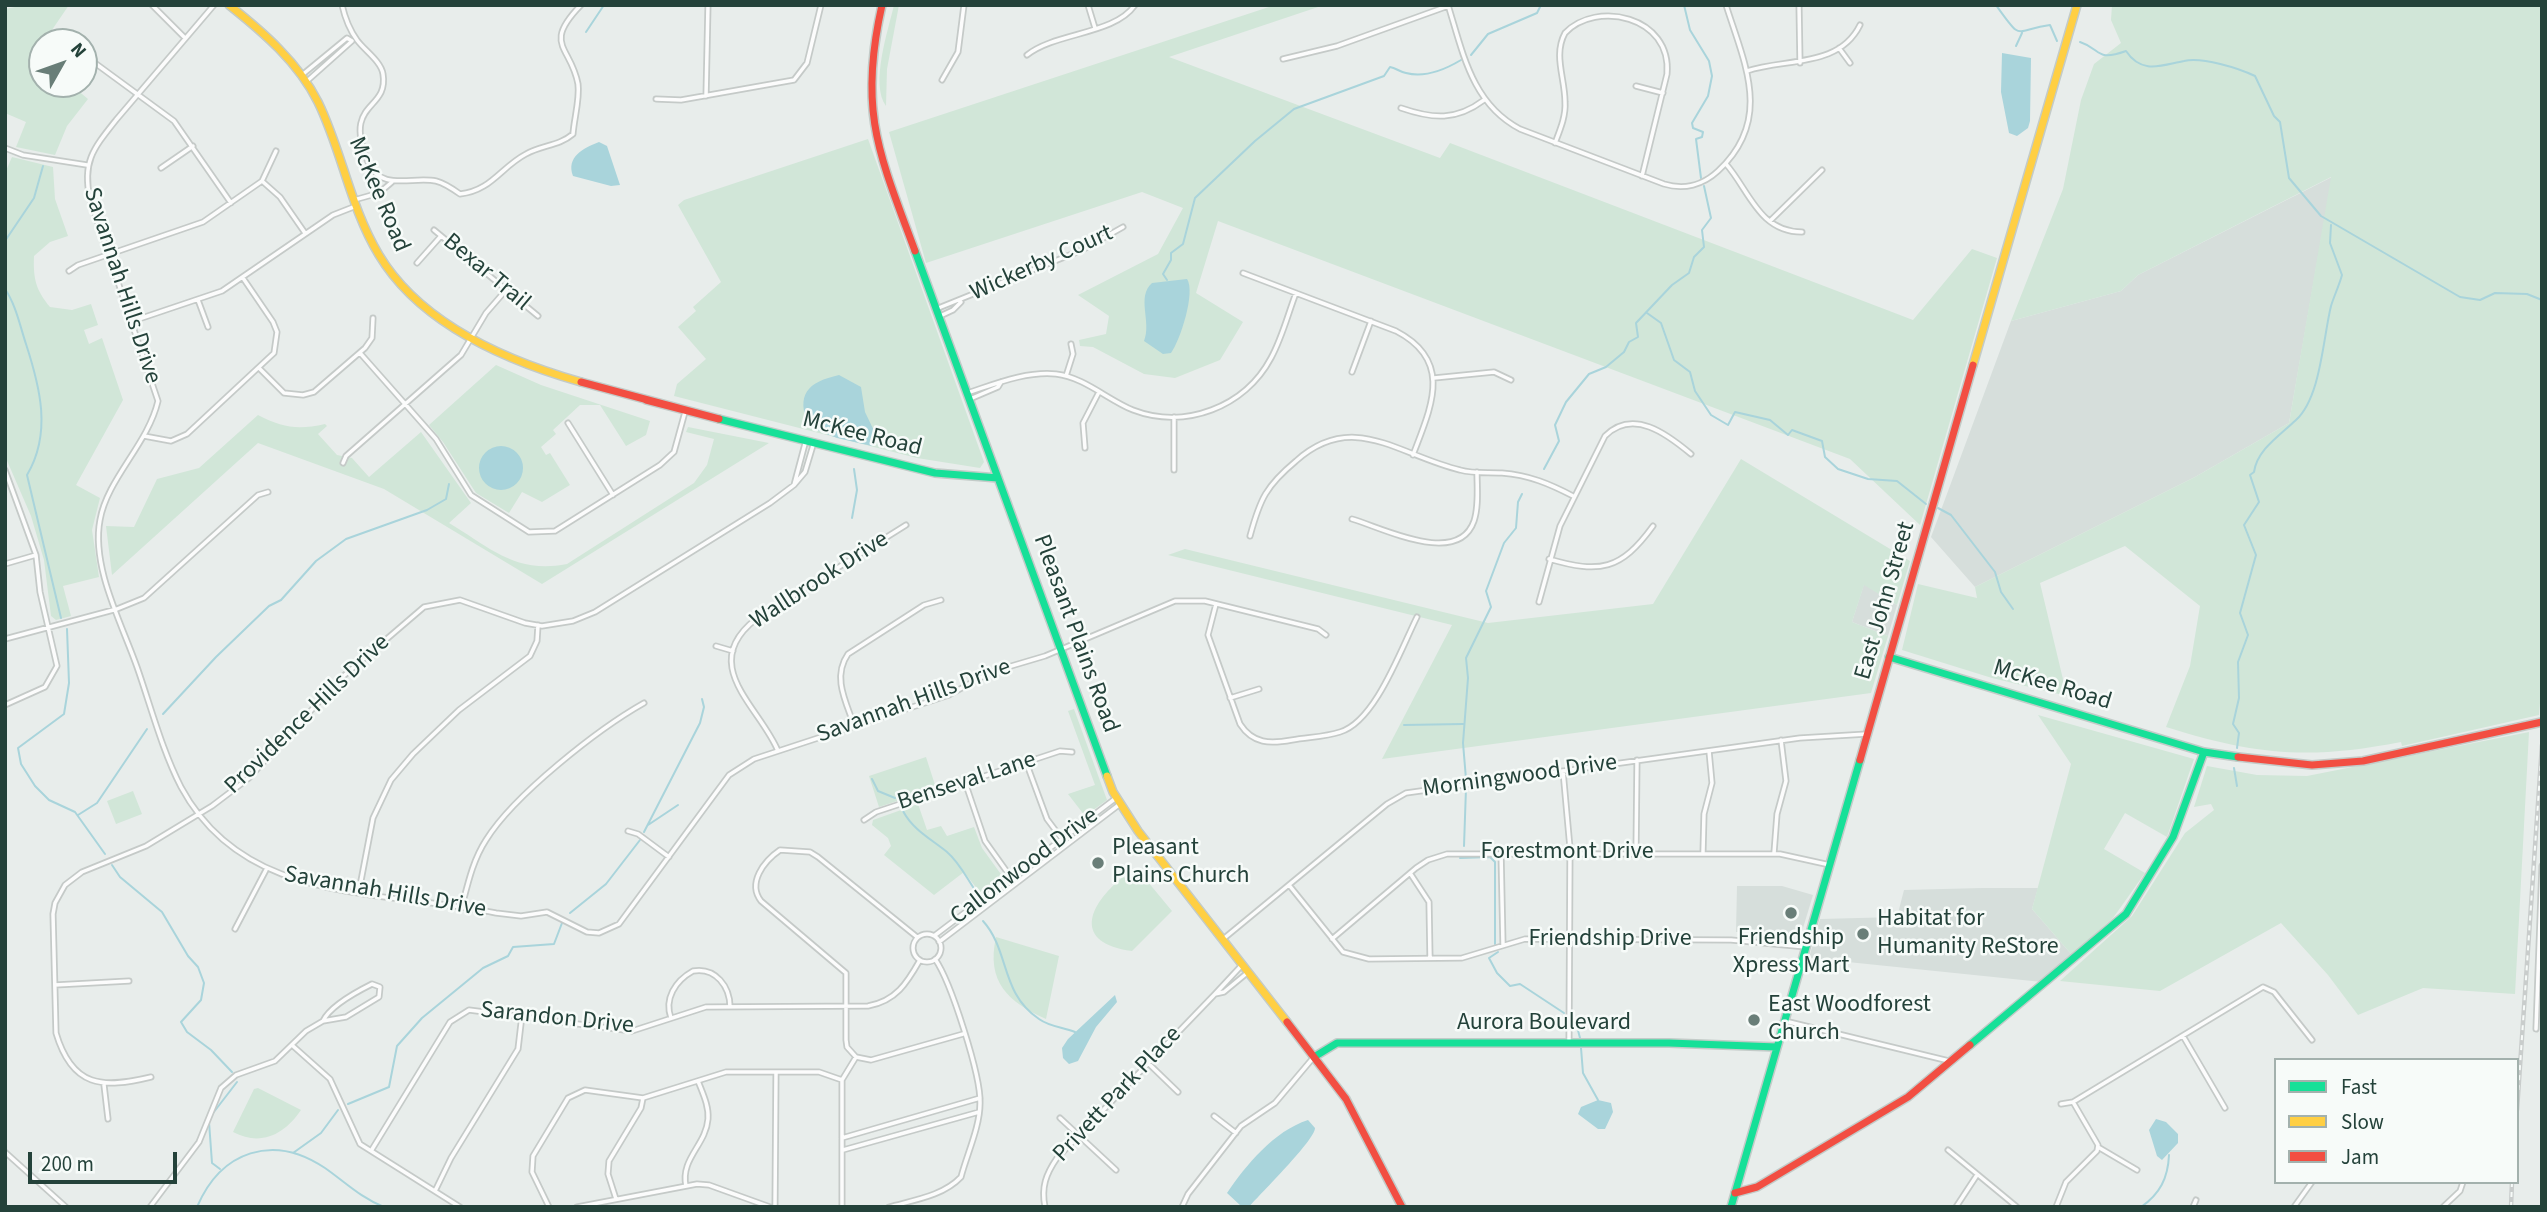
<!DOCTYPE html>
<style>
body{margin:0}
#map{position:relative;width:2547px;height:1212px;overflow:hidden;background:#e8edeb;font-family:"Source Sans 3",sans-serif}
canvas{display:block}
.frame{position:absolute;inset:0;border:7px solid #24423a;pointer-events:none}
.legend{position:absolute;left:2274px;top:1058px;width:245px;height:126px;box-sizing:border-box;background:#f7fbf9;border:2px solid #a3b1ad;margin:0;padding:9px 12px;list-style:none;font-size:21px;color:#24423a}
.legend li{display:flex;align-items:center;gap:14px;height:35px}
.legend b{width:35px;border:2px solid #a3b1ad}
.north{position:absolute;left:28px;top:28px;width:70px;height:70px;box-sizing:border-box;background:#f7fbf9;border:2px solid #a3b1ad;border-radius:50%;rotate:50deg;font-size:19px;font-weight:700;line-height:28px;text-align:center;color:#24423a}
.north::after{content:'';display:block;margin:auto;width:24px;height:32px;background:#697e78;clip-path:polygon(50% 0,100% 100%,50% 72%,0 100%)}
.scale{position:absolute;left:28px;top:1152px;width:149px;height:32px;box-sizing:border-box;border:4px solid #24423a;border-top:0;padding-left:9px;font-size:21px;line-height:24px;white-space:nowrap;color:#24423a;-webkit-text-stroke:5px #f7fbf9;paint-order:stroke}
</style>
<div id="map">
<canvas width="2547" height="1212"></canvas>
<div class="frame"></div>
<ul class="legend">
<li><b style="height:9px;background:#16e098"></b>Fast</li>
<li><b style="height:9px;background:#ffcf43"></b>Slow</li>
<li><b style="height:9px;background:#f24e42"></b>Jam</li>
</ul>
<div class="north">N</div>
<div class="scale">200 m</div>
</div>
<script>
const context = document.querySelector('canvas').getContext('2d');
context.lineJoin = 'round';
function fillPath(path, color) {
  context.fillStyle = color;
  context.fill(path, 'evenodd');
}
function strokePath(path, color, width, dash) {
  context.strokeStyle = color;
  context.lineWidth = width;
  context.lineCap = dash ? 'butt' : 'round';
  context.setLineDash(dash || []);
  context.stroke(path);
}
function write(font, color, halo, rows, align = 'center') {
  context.font = font + ' "Source Sans 3",sans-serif';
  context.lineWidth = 5;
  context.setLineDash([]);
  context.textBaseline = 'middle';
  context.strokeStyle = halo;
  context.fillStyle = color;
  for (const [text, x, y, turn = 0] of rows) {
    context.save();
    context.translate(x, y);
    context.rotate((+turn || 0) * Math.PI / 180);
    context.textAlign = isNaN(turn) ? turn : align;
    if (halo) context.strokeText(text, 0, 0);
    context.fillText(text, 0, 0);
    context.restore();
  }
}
fillPath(new Path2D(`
 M 2332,177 L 2289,423 L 2195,477 L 1975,587 L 1931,537 L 2011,321 L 2121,291 L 2138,275 Z
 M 1864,584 L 1897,605 L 1888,636 L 1852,622 Z
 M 1737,886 L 1782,886 L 1813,895 L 1800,938 L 1776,932 L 1736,932 Z
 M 1982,888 L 2038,888 L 2032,909 L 2072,955 L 2042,982 L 1809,958 L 1820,919 L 1897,917 L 1904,890 Z`), '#d6dedb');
fillPath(new Path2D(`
 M 25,5 L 69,5 L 39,49 L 42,52 L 42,84 L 70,84 L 88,99 L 67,126 L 55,155 L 16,147 L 26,122 L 5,113 L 5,9 Z
 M 894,5 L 899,5 L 887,69 L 886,106 C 870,84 888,31 894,5 Z
 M 1275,5 L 1324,5 L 1169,57 L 1440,158 L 1450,143 L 1913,320 L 1972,249 L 1997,258 L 1920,525 L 1850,459 L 1218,221 L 1196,293 L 1243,322 L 1220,360 L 1175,378 L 1144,374 L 1093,347 L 1080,346 L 1079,340 L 1106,334 L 1109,316 L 1078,295 L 1158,254 L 1183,208 L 1142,192 L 926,263 L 889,132 Z
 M 2112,5 L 2542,5 L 2542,679 L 2539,715 L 2402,746 L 2401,742 C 2309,760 2255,755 2166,727 L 2190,666 L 2200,606 L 2125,546 L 2040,583 L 2067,696 L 1992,678 L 1902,650 L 1918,584 L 1977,598 L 1975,587 L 2195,477 L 2289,423 L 2331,177 L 2138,275 L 2121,291 L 2011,321 L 2063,189 L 2081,100 L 2094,64 L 2121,43 L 2111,20 Z
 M 868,139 L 984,462 L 980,468 L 917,458 L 674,396 L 677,384 L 706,359 L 678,327 L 696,311 L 693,307 L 721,282 L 678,205 L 684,200 Z
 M 12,157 L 53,167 L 55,199 L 68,236 L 50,242 L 34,256 C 33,279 36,290 50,307 L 72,310 L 91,304 L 98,325 L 84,330 L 89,344 L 102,338 L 123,400 L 76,485 L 100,498 L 92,530 L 99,577 L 63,586 L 71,616 L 56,620 L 51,616 L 44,560 L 31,516 L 5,456 L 5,173 Z
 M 496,365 L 541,385 L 650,421 L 646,435 L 626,446 L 600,405 L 580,405 L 553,430 L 556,434 L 541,447 L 546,455 L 550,453 L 570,485 L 542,502 L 522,492 L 509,513 L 476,493 L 443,442 L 429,425 Z
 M 258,415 C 283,428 298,430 325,424 L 327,426 L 318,434 L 337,455 L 352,458 L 369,477 L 421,432 L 471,503 L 449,523 C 491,548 515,574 567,564 L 694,483 L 707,465 L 714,439 L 686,432 L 688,427 L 769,443 L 542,584 L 384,489 L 258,443 L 112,575 L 106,526 L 134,527 L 157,479 L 199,468 Z
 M 1741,459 L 1910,561 L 1897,605 L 1864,585 L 1852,622 L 1888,636 L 1871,693 L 1382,759 L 1452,625 L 1168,555 L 1185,549 L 1488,623 L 1653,604 Z
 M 1074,709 L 1107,800 L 1085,816 L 1068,794 L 1095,785 L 1068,711 Z
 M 2038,715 L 2194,759 L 2167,837 L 2125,813 L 2104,849 L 2145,873 L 2113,918 L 2072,955 L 2032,909 L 2071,764 Z
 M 2529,732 L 2515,994 L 2423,988 L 2358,1015 L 2328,975 L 2281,923 L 2160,991 L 2060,981 L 2132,916 L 2185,833 L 2214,810 L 2211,804 L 2194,807 L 2207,766 L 2257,775 L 2307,776 Z
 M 926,757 L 936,788 L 879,807 L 869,776 Z
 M 133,791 L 142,814 L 116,824 L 107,801 Z
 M 918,804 L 927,830 L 941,826 L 947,836 L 974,827 L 982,848 L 1003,877 L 982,895 L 964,872 L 934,895 L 884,855 L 891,846 L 888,838 L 872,825 L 873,820 Z
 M 1143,876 L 1172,911 L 1132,951 C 1073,943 1087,906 1123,877 L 1134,882 Z
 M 996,937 L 1059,956 L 1046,1019 C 1008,1002 986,982 996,937 Z
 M 258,1088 L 301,1110 C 285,1134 261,1147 233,1132 L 254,1089 Z`), '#d1e6d8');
fillPath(new Path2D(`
 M 2002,53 L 2031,58 L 2030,121 L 2028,128 L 2017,136 L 2009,133 L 2001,92 Z
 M 599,142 L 607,146 L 620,185 L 611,186 L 573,176 C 566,157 583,148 599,142 Z
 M 1187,279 C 1196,292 1180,341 1171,353 L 1163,354 L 1144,341 C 1152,322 1136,297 1152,283 Z
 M 839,375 L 861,387 L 865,412 L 877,437 L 872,446 L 837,438 L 809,427 C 795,394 808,382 839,375 Z
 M479 468a22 22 0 1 1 44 0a22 22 0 1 1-44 0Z
 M 1115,995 L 1117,1002 L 1096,1027 L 1078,1061 L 1069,1064 L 1063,1058 L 1062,1048 L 1068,1039 Z
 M 1598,1100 L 1611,1103 L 1613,1112 L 1605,1129 L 1598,1129 L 1578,1114 L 1581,1107 Z
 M 2156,1119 L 2166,1122 L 2178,1134 L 2178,1143 L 2162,1160 L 2157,1156 L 2149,1130 Z
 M 1308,1120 L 1315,1128 C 1315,1140 1261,1193 1249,1207 L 1241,1206 L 1227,1193 C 1246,1165 1274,1131 1308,1120 Z`), '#a9d4db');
strokePath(new Path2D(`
 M 1684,5 L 1690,30 L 1709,61 L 1712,76 L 1708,96 L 1692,123 L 1693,128 L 1703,132 L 1702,137 L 1696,139 L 1701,178
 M 1996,5 C 2023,43 2013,30 2050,25 L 2057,41
 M 586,32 L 604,5
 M 2080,42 C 2102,49 2095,62 2126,51 C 2142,75 2162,65 2184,61 C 2203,57 2238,68 2255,76 L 2274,116 L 2280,122 L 2289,178 L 2321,216 L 2460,297 L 2480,300 L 2495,293 L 2527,294 L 2542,300
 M 2016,46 L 2022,33
 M 1471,55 L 1488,34 L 1537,13 L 1541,5
 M 5,241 L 34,198 L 43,166
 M 1167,280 L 1163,274 L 1171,260 L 1171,253 L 1183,244 L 1195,198 L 1255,141 L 1294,109 L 1384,76 L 1390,67 C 1396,68 1400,72 1406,73 C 1425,78 1446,69 1461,60
 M 5,289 C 16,305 20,326 26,344 C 40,387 52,433 27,475 L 61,618
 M 1647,313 L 1661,323 L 1674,360 L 1690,372 L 1695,391 L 1711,415 L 1728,425 L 1735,412 L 1770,420 L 1788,435 L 1792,430 L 1822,441 L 1825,457 L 1838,469 L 1868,479 L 1897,481 L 1926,504
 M 1544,469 L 1559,441 L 1555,425 L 1566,402 L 1589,374 L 1606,367 L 1624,352 L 1629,342 L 1638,337 L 1636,323 L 1672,285 L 1689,273 L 1694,257 L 1704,247 L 1702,230 L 1711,218 L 1704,186
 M 1938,508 L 1951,515 L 1995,572 L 2001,592 L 2013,609
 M 852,518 L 857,490 L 854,469
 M 67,629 L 69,683 L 64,714 L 18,748 L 21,764 L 35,786 L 49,800 L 75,812 L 105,854
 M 163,714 L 216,657 L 269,606 L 281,600 L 316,561 L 346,539 L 427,510 L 446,499 L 449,484
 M 1404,725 L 1463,724
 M 2237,748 L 2239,733 L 2233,724 L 2239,698 L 2238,662 L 2248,635 L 2240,613 L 2256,555 L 2244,525 L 2259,502 L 2250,475 L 2254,472 C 2257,450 2279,436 2296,420 C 2321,397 2323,338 2331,306 C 2334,296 2339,286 2342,275 L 2330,243 L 2331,225
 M 2234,768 L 2237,786
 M 872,779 L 878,791 L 895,798
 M 1466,779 L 1463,743 L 1468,678 L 1466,658 L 1491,607 L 1486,591 L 1504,543 L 1516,528 L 1518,502 L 1522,494
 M 903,811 C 913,830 931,839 947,852 C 960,863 967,879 977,893
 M 78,815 L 97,803 L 147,729
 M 648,825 L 678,805
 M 644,832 L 700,723 L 704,707 L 702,699
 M 1464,846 L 1466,788
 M 1460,858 L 1490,857 L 1495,862 L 1495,944
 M 112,865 L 120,877 L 162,912 L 188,956 L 198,967 L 204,983 L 201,1000 L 181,1022 L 187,1032 L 211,1050 L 232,1072
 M 570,913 L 606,884 L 640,840
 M 983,921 C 1010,951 1000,993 1039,1019 C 1050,1027 1063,1027 1075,1032
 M 1498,952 L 1489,958 L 1497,973 L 1510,986 L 1520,984 L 1564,1013
 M 1575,1019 L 1580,1038
 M 1581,1048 L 1583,1073 L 1598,1100
 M 348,1104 L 389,1087 L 397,1046 L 422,1018 L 483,968 L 508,956 L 513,947 L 554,944 L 562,923
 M 210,1117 L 237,1082
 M 209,1122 L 212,1163 L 220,1169
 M 293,1153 L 321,1133 L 338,1110
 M 197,1207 C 221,1151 273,1133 325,1168 C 345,1182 361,1198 384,1207
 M 2141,1207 C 2160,1194 2168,1178 2169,1155`), '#a9d4db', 2);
const street = new Path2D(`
 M 152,5 L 185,38
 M 214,5 L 116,120 C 93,149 82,162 90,199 L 158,401 C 148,444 107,479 100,520 C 91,567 122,624 137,667 C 151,707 162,750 181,787 C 245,906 381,889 496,913 L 521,916 L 547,912 L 587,932 L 599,933 L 619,924 L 729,775 L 754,759 L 949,695 L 991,672 L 1045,656 L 1175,601 L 1205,601 L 1318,629 L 1326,635
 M 342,5 C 345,18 349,29 357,40 C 364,50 381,61 383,74 C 389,112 342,100 368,162 C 381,192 412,176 436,181 C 444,183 453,189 460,194 C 491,191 501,167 526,154 C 542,145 559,146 573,134 C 574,119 580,99 578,84 C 571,46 542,45 581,5
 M 1088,5 L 1095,28
 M 1448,5 C 1463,53 1472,104 1520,129 L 1664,184 C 1684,190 1703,185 1718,171 C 1773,120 1745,65 1726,5
 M 1799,5 L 1800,63
 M 1839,48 L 1850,63
 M 84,55 L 174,121 L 231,203
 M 1027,55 C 1056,32 1114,35 1135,5
 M 1283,59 L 1337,46 L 1448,6
 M 1747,71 C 1785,58 1839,68 1860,25
 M 302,75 L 347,38 L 352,41 L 306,82
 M 942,80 L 958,52 L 964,5
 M 1636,86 L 1663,93
 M 706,96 L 708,5
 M 656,99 L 681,100 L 794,80 L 807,63 L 821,5
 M 1401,108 C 1433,119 1456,121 1484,100
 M 1555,143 C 1560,130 1566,116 1565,102 C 1565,78 1553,55 1565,33 C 1596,0 1672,16 1667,74 L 1642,176
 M 5,148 L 23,155 L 87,165
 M 1726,164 C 1749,190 1759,232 1802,232
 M 161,168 L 193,146
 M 262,181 L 280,197 L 305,233
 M 354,200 L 379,193 L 392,182
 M 1770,221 L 1822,170
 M 434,230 L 538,316
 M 417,263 L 441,236
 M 69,271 L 78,265 L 203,222 L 262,181 L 276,151
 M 1243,273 L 1396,331 C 1454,361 1431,407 1413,455
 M 198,300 L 208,327
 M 936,309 L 1082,250 L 1123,227
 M 938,317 L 953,310 L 961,302
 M 133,321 L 222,291 L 333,215 L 356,206
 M 360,353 L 436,439 L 471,495 L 529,532 L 555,531 L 660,465 L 674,452 L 685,412
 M 260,369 L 284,393 L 303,395 L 314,392 L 365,348 L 372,338 L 373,318
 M 1352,372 L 1371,321
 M 1066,376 L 1073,354 L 1071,344
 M 1434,378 L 1494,372 L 1511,380
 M 967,393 C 995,384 1026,371 1056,374 C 1084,377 1108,400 1133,410 C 1185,430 1245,407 1271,358 C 1282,338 1288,314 1296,293
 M 970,399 L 998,387 L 1001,382
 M 568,423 L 613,495
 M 144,436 L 171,441 L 187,434 L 274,353 L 277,332 L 273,322 L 243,278
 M 806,440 L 794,485 L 805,472 L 814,442
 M 1085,448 L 1083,423 L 1099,392
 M 343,463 L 346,456 L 461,355 L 486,313 L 506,290
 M 5,470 L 36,555 L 40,592 L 57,666 L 45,687 L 5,705
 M 1174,470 L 1174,417
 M 1352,519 C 1383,528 1458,567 1474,521 C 1479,506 1477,488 1477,472
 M 1250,536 C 1260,499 1266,486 1296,461 C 1353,410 1398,455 1460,470 C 1474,474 1488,472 1502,473 C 1529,475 1550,484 1573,496
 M 1549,559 C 1600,574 1621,570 1653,526
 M 5,564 L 36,555
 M 1539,602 L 1560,526 L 1605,436 C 1633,408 1667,434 1691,454
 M 1216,604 L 1208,635 L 1240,724 C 1253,744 1270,744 1292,740 C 1308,737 1325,737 1340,732 C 1375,722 1401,649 1417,617
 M 5,639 L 117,609 L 144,598 L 258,495 L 268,492
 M 716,646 L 733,651
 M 1230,698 L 1259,689
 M 854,725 C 846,702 832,677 848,654 L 924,605 L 941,600
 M 778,751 C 760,707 697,665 756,619 L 906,525
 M 1026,762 L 1047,819 L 1062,839
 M 1563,771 L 1570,848 L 1569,1042
 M 965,782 L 985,841 L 1010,876
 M 864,820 L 876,812 L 1060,751 L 1072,752
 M 628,831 L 638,834 L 669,857
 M 1501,852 L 1503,945
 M 1703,852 L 1704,814 L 1712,783 L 1709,751
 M 1636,853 L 1637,760
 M 1774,853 L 1777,814 L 1786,781 L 1781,740
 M 1410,873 L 1429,902 L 1430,958
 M 1289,885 L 1343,952 L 1369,959 L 1462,958 L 1525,939 L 1731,940 L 1806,947
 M 359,891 L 373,818 L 391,780 L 413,754 L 459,710 L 530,656 L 537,641 L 538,625
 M 462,906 C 468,883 473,860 486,840 C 514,795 598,729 644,703
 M 235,929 L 266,870
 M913 948a14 14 0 1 1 28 0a14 14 0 1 1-28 0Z
 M 934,936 L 1116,798
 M 917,937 L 818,857 L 810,852 L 780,850 C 764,861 747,883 761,901 L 846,973 L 846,1040 L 847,1047 L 856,1057 L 871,1060 L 963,1034
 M 1332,939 L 1416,868 L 1428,860 L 1447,854 L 1780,854 L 1830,865
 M 1222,940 L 1387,804 L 1406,793 L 1800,738 L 1867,734
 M 939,942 L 1120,804
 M 1242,965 L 1215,994 L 1224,992 L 1247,973
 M 55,985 L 129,981
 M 671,1018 C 664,999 675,981 693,971 C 716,967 730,987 730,1007
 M 1785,1021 L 1949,1061
 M 2536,1029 L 2542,866
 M 2183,1036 L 2225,1108
 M 293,1046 L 330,1079 L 360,1144 L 460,1207
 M 1148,1063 L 1178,1092
 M 151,1077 C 102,1089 72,1087 56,1033 L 53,914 L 55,903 L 65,885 L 82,872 L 146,846 L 212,806 L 249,778 L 340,679 L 424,607 L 460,600 L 525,623 L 542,626 L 573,621 L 595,612 L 770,503 L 794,485
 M 104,1085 L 108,1119
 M 2061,1104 L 2073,1102 L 2263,987 L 2274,992 L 2312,1040
 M 1214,1116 L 1236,1133
 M 1060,1118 L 1116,1170
 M 842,1138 L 980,1098
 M 2098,1147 L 2137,1170
 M 843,1150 L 979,1112
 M 1948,1150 L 2017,1207
 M 371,1151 L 450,1022 L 469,1010 L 632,1031 L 706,1007 L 868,1006 C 896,1001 907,983 920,960
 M 5,1152 L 66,1207
 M 686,1186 C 680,1159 706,1145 708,1119 C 709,1106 703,1094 698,1081
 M 435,1191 L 451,1158 L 518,1049 L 522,1015
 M 616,1199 L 608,1174 L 609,1161 L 641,1108 L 643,1098
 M 150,1207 L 199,1142 L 221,1088 L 236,1075 L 275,1061 L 306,1031 L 323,1021 L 346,1017 L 379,997 L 380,987 L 372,984 C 356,992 330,1006 323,1021
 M 549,1207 L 532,1172 L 533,1156 L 568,1098 L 585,1090 L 643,1098 L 726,1072 L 819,1072 L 842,1080
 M 577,1207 L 697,1184 L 709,1185 L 770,1207
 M 775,1207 L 776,1072
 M 842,1207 L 842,1080 L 856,1057
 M 889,1207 C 914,1200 943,1196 961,1177 C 967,1154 980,1127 980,1103 C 981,1076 951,982 935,959
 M 1045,1207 C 1041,1187 1046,1174 1057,1158 L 1215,994
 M 1182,1207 L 1188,1194 L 1241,1126 L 1275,1103 L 1313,1058
 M 1956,1207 L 1977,1175
 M 2056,1207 L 2066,1182 L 2097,1151 L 2098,1145 L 2073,1102
 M 2193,1207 L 2196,1200
 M 2294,1207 L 2312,1182
 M 2443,1207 L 2460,1191 L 2463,1182`);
const fast = new Path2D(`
 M 915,251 L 1107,776
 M 719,419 L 935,473 L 998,478
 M 1889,657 L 2204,752 L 2238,757
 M 1970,1045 L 2126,914 L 2173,837 L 2204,752
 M 1314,1057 L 1337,1043 L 1669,1043 L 1777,1047
 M 1731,1207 L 1860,760`);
const slow = new Path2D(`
 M 229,5 C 263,32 298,62 318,102 C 342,151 350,207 379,255 C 421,325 507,361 581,382
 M 1973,365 L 2077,5
 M 1107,776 L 1113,792 L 1138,831 L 1287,1022`);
const jam = new Path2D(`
 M 882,5 C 858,111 879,154 915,251
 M 581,382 L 719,419 L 646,400
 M 2238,757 L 2312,765 L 2363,761 L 2542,722
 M 1860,760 L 1973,365
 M 1287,1022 L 1346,1099 L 1402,1207
 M 1735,1193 L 1757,1187 L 1908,1097 L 1970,1045`);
strokePath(street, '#c5cac8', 7);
strokePath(fast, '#c3cbc8', 10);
strokePath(slow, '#c3cbc8', 10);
strokePath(jam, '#c3cbc8', 10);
strokePath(street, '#fcfcfc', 3.5);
strokePath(fast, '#16e098', 7);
strokePath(slow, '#ffcf43', 7);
strokePath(jam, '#f24e42', 7);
const rail = new Path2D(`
 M 2517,1110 L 2542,745
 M 2511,1207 L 2512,1182`);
strokePath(rail, '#c9cdcc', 4.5);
strokePath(rail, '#f7fbf9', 2, [5]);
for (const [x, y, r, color] of [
 [1098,863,7,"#697e78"],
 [1791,913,7,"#697e78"],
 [1863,934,7,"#697e78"],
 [1754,1020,7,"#697e78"]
]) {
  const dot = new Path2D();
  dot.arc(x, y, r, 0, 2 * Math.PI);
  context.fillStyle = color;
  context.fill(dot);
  strokePath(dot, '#f7fbf9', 2.5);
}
write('24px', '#24423a', '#f7fbf9', [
 ["McKee Road",378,195,67],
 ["Wickerby Court",1042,264,-24],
 ["Bexar Trail",486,273,40],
 ["Savannah Hills Drive",121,286,72],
 ["McKee Road",862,435,14],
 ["Wallbrook Drive",820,581,-33],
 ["East John Street",1886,601,-74],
 ["Pleasant Plains Road",1075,634,70],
 ["McKee Road",2052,686,17],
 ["Savannah Hills Drive",914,702,-20],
 ["Providence Hills Drive",308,715,-44],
 ["Morningwood Drive",1520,777,-8],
 ["Benseval Lane",967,782,-18],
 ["Forestmont Drive",1567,853],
 ["Callonwood Drive",1025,867,-37],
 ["Savannah Hills Drive",385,893,10],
 ["Friendship Drive",1610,940],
 ["Sarandon Drive",557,1019,6],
 ["Aurora Boulevard",1544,1024],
 ["Privett Park Place",1118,1095,-47]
]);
write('24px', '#24423a', '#f7fbf9', [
 ["Pleasant",1112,849],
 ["Plains Church",1112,877],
 ["Habitat for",1877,920],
 ["Humanity ReStore",1877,948],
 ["Friendship",1791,939,"center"],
 ["Xpress Mart",1791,967,"center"],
 ["East Woodforest",1768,1006],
 ["Church",1768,1034]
], 'left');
</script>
